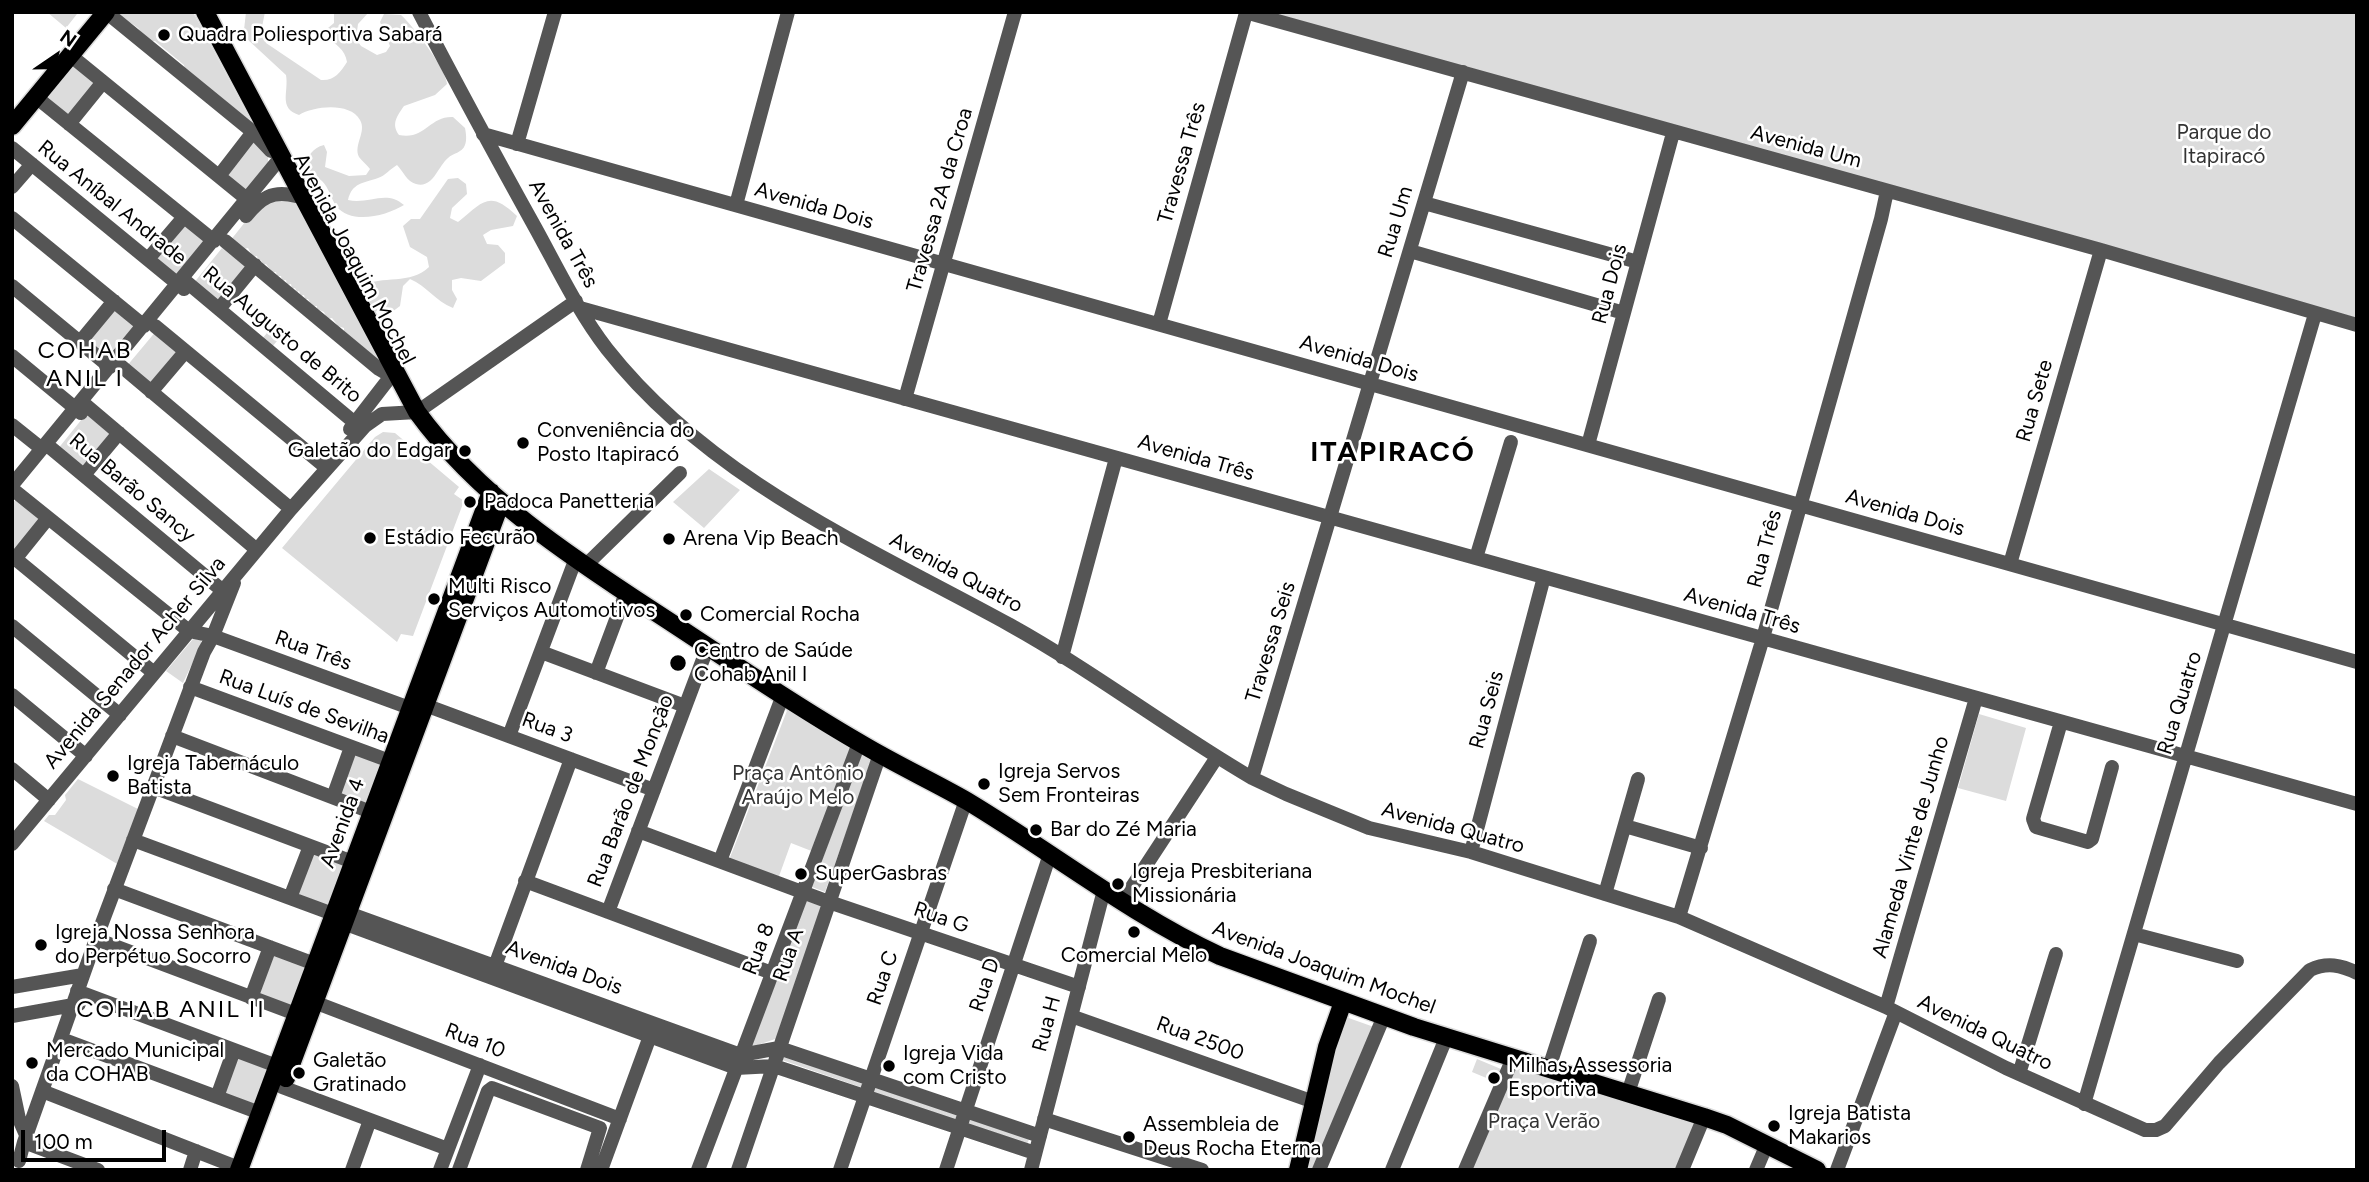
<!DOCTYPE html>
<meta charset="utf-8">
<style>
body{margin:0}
#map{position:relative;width:2369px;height:1182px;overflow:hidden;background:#fff;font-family:Figtree,sans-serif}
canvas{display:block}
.frame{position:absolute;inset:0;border:14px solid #000;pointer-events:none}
.north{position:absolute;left:21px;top:21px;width:70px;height:70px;-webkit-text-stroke:5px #fff;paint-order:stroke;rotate:35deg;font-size:19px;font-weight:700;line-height:28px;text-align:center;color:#000}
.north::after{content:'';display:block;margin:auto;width:24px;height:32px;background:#000;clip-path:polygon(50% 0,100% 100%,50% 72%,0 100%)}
.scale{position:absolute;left:21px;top:1130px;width:145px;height:32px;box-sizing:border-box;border:4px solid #000;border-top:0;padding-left:9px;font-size:21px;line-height:24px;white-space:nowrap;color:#000;-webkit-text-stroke:5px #fff;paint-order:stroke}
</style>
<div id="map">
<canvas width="2369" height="1182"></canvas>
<div class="frame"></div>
<div class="north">N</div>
<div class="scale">100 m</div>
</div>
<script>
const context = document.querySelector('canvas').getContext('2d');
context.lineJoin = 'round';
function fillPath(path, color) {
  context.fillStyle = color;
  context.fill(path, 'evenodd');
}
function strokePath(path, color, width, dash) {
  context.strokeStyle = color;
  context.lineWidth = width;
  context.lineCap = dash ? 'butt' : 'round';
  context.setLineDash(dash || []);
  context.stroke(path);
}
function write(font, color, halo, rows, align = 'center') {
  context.font = font + ' Figtree,sans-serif';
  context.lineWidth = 5;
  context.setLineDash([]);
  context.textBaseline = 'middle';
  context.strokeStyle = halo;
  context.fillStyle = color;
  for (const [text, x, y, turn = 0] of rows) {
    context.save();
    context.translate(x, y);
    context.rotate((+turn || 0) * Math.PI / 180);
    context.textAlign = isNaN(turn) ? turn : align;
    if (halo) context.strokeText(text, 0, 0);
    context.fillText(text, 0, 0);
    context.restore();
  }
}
fillPath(new Path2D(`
 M 47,12 L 75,12 L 77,14 L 66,28 Z
 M 114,12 L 193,12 L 251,121 L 185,70 L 184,65 L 155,41 C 153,41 151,42 149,41 C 143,39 142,32 138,28 C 131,22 122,19 114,12 Z
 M 246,12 L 265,12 L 262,27 L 266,43 L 321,80 C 334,81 340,73 347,62 C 345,49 336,45 327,37 L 328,28 L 334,23 L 334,12 L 369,12 L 358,24 L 356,39 L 361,46 L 377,55 L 386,52 L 390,46 L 380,22 L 384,14 L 401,15 C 414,27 446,69 447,84 L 435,95 L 404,106 C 397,116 391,124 399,135 C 426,140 429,116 453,117 L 465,128 C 466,133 467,140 465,145 C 462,153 453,153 448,158 C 438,166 433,189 416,184 C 407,182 403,171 397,165 C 390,169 385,176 378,178 C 363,183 352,183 348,200 C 368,205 386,189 404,205 C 386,216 351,225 336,206 C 331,198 329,188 322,181 C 316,176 310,174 305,167 C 308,156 312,148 324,145 L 327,152 L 325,167 L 349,176 L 366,175 L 370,169 C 367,165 362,161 359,157 C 353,145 367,132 360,120 C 350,102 314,106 299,115 C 278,108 289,92 286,75 L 246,38 L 244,30 Z
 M 1253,12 L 2357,12 L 2357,318 Z
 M 73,61 L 98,82 L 70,116 L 45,95 Z
 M 253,138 L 268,155 L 268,164 L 247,192 L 226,174 Z
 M 458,178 L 466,184 L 467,194 L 452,208 L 450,218 L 458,222 C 483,202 489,189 517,216 L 513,226 L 491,230 L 483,235 L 487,244 L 498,245 L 505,253 L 505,263 L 481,281 L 461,278 L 452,280 L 452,290 L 457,299 L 453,308 C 435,301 427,286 410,279 L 403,286 L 400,306 L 392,312 L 372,311 L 359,295 L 361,286 C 382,275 411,285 429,267 L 427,257 L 410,247 L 403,226 L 411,219 L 420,219 L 448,179 Z
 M 267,198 L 293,201 L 297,205 L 377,358 L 339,332 L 344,331 L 344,328 L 338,326 L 332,318 L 327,319 L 324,312 L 317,309 L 317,306 L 312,306 L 308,299 L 305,299 L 304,295 L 301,296 L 299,291 L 297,292 L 295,288 L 292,289 L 291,284 L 287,285 L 286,280 L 282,281 L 281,276 L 277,276 L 276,272 L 272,272 L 266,264 L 263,265 L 261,260 L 258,260 L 257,256 L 253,257 L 248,248 L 244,249 L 230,241 L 261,202 Z
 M 184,223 L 208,241 L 177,277 L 154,258 Z
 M 222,248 L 248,269 L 218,305 L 193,284 Z
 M 115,306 L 139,325 L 109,360 L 85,341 Z
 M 276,322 L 286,330 L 272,347 L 262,339 Z
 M 157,330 L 181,351 L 150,387 L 126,367 Z
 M 86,414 L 111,435 L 82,471 L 57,450 Z
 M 383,432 L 395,433 L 459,487 L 454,494 L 464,501 L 413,636 L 401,634 L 397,642 L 282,548 L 375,437 Z
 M 709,469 L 740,490 L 704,528 L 673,502 Z
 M 19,496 L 45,517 L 12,552 L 12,504 Z
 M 193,639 L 201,639 L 201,645 L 183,683 L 166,671 Z
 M 788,708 L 854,748 L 814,852 L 791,843 L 778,879 L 729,860 Z
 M 1979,714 L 2026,728 L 2006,801 L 1958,788 Z
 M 354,751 L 387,763 L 371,807 L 339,795 Z
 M 862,752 L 873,757 L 825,892 L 812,887 Z
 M 78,779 L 140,810 L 121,852 L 123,856 L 119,865 L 44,821 L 49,815 L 55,815 L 66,800 L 65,795 Z
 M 311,851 L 348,865 L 332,907 L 295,894 Z
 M 806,900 L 823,906 L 778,1038 L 749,1048 Z
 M 273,952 L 310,965 L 293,1008 L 257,995 Z
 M 1343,1016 L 1374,1027 L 1313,1170 L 1302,1170 Z
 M 236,1051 L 268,1064 L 253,1108 L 221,1096 Z
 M 784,1053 L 865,1082 L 863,1088 L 782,1060 Z
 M 1477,1059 L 1501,1069 L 1496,1082 L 1472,1072 Z
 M 1515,1064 L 1698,1120 L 1678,1170 L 1471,1170 Z
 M 874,1083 L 1030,1136 L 1027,1145 L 871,1093 Z`), '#dcdcdc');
const major = new Path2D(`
 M 205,12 L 417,412 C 478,496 569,556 655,612 C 723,656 790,703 860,743 C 895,764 932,781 967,801 C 1052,852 1130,914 1220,956 L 1414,1027 L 1704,1117 L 1727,1125 L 1817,1170
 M 12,126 L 106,12
 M 286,1078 L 501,502
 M 239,1170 L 491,492
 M 1298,1170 L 1327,1047 L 1343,1002`);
strokePath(major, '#dbdbdb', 21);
strokePath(new Path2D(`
 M 106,12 L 253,132 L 271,151
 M 419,12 C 457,85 496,157 536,229 C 558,269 579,313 607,349 C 710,480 868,547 1010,625 C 1093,671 1170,730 1252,778 L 1286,794 L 1369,828 L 1471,852 L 1679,917 L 1886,1007 L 2006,1068 L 2145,1130 L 2156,1130 L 2165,1126 L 2219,1063 L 2310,970 C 2327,962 2341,965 2357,973
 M 1245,12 L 2101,250 L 2357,325
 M 70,55 L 248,200
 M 36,97 L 214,241
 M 69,124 L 103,82
 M 483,134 L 2357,662
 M 517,144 L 555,12
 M 12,148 L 184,289
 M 219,176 L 253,132
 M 12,187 L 32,164
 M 1424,203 L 1638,262
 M 736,205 L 788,12
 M 246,216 C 261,198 272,190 296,196
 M 12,218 L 144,326
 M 225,241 L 379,369 L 391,376
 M 1410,251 L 1624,313
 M 148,259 L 184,217
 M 183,279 L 355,423
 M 12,286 L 110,367
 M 580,308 L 2357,804
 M 219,309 L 255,265
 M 1159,324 L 1246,13
 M 155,326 L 322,464
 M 80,342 L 114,301
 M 12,356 L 81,413
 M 115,361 L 291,509
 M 151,392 L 185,352
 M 905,399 L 1015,12
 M 81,401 L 257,550
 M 12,425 L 42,449
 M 350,429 L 391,376 L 397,374
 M 46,444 L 223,591
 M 1588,445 L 1673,133
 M 84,475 L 119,433
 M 12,485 L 277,162 L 284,161
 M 16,492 L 189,631 L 213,636 L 418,711
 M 12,556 L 154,673
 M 1476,558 L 1511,442
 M 15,559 L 48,518
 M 2010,564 L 2101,250
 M 586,565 L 680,473
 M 12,626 L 120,715
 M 541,652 L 685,706
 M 1062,657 L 1116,458
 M 596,673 L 626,593
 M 190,687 L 398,764
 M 12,695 L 86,756
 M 425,705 L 654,790
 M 2061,722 L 2033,819 L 2036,827 L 2088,842 L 2092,839 L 2112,767
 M 172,736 L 371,812
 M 509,736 L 576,558
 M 12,769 L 49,800
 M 1252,778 L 1463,72
 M 153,787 L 353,862
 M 333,797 L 351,747
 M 1625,826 L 1701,848
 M 638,831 L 829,902 L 1079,987
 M 133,840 L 333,914
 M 12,844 L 291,509 L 365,426 L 382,414 L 417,412 L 576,301
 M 1471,852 L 1544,577
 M 720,861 L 783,695
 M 525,881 L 772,973
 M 114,889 L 315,964
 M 1605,894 L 1638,779
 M 290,898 L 310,846
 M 1122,902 L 1217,757
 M 340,910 L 741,1055 L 779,1048 L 1040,1136
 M 608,912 L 708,646
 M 1679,917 L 1763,638 L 1881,219 L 1887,191
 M 335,920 L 736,1068 L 774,1066 L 1035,1153
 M 2134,934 L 2237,961
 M 96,939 L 296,1014
 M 495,966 L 571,759
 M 12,987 L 83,975
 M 77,991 L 277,1066
 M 251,998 L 270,947
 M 314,1002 L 620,1119
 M 1886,1007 L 1976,698
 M 12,1016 L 79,1004
 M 1071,1016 L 1314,1102
 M 67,1041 L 260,1113
 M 1549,1068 L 1590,941
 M 2019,1074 L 2056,954
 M 12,1086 L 19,1119 L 26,1135
 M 282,1087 L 448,1149
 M 42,1091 L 239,1168
 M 1628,1093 L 1659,999
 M 217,1097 L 234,1050
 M 2084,1104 L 2315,314
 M 1044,1119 L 1202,1170
 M 29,1144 L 98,1170
 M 19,1161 L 24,1142 L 96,939 L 204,652 L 213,636 L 234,583
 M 190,1170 L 196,1151
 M 352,1170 L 370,1120
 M 440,1170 L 480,1065
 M 459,1170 L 488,1091 L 492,1088 L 600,1128 L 587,1170
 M 601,1170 L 653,1028
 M 698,1170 L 859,743
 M 738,1170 L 880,754
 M 840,1170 L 966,800
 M 946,1170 L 1050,854
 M 1031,1170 L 1104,890
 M 1319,1170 L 1384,1016
 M 1392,1170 L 1446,1038
 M 1465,1170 L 1513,1058
 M 1682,1170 L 1704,1117
 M 1756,1170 L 1767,1144
 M 1837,1170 L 1896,1012`), '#555', 14);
strokePath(major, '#000', 18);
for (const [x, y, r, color] of [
 [164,35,7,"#000"],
 [523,443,7,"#000"],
 [465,451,7,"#000"],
 [470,502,7,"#000"],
 [370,538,7,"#000"],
 [669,539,7,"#000"],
 [434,599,7,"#000"],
 [686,615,7,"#000"],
 [678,663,9,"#000"],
 [113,776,7,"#000"],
 [984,784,7,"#000"],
 [1036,830,7,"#000"],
 [801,874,7,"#000"],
 [1118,884,7,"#000"],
 [1134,932,7,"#000"],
 [41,945,7,"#000"],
 [32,1063,7,"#000"],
 [889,1066,7,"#000"],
 [299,1073,7,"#000"],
 [1494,1078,7,"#000"],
 [1774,1126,7,"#000"],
 [1129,1137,7,"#000"]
]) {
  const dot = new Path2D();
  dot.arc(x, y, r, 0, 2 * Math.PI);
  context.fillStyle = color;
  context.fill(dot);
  strokePath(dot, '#fff', 2.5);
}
write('21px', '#000', '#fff', [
 ["Quadra Poliesportiva Sabará",178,35],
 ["Conveniência do",537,431],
 ["Posto Itapiracó",537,455],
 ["Galetão do Edgar",451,451,"right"],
 ["Padoca Panetteria",484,502],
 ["Estádio Fecurão",384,538],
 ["Arena Vip Beach",683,539],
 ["Multi Risco",448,587],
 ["Serviços Automotivos",448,611],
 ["Comercial Rocha",700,615],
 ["Centro de Saúde",694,651],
 ["Cohab Anil I",694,675],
 ["Igreja Tabernáculo",127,764],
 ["Batista",127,788],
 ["Igreja Servos",998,772],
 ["Sem Fronteiras",998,796],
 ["Bar do Zé Maria",1050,830],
 ["Igreja Presbiteriana",1132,872],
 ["Missionária",1132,896],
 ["SuperGasbras",815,874],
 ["Igreja Nossa Senhora",55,933],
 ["do Perpétuo Socorro",55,957],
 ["Comercial Melo",1134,956,"center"],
 ["Mercado Municipal",46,1051],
 ["da COHAB",46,1075],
 ["Igreja Vida",903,1054],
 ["com Cristo",903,1078],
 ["Galetão",313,1061],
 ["Gratinado",313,1085],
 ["Milhas Assessoria",1508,1066],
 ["Esportiva",1508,1090],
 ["Igreja Batista",1788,1114],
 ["Makarios",1788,1138],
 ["Assembleia de",1143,1125],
 ["Deus Rocha Eterna",1143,1149]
], 'left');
write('21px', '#333', '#fff', [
 ["Parque do",2224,133],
 ["Itapiracó",2224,157],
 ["Praça Antônio",798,774],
 ["Araújo Melo",798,798],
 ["Praça Verão",1544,1122]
]);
write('21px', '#000', '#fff', [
 ["Avenida Um",1806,147,15],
 ["Travessa Três",1182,163,-74],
 ["Travessa 2A da Croa",940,200,-74],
 ["Rua Aníbal Andrade",112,203,39],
 ["Avenida Dois",814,206,16],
 ["Rua Um",1396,222,-73],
 ["Avenida Três",563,234,61],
 ["Avenida Joaquim Mochel",354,259,62],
 ["Rua Dois",1610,284,-75],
 ["Rua Augusto de Brito",282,335,40],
 ["Avenida Dois",1359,359,16],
 ["Rua Sete",2035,401,-74],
 ["Avenida Três",1196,458,16],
 ["Rua Barão Sancy",132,488,40],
 ["Avenida Dois",1905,513,16],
 ["Rua Três",1765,549,-75],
 ["Avenida Quatro",956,573,28],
 ["Avenida Três",1742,611,16],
 ["Travessa Seis",1271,642,-73],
 ["Rua Três",313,651,20],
 ["Avenida Senador Acher Silva",135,663,-50],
 ["Rua Quatro",2180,703,-73],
 ["Rua Luís de Sevilha",304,707,20],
 ["Rua Seis",1487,710,-75],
 ["Rua 3",547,728,20],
 ["Rua Barão de Monção",631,791,-69],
 ["Avenida 4",343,823,-70],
 ["Avenida Quatro",1453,828,15],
 ["Alameda Vinte de Junho",1911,847,-74],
 ["Rua G",941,918,19],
 ["Rua 8",759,949,-69],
 ["Rua A",789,955,-71],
 ["Avenida Dois",564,968,20],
 ["Avenida Joaquim Mochel",1324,968,20],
 ["Rua C",883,978,-71],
 ["Rua D",985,985,-72],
 ["Rua H",1047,1024,-75],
 ["Avenida Quatro",1985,1033,26],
 ["Rua 2500",1200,1039,20],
 ["Rua 10",475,1041,21]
]);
context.letterSpacing = '2px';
write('24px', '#000', '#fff', [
 ["COHAB",85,351],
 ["ANIL I",85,379],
 ["COHAB ANIL II",171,1010]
]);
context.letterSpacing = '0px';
context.letterSpacing = '2px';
write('bold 28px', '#000', '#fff', [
 ["ITAPIRACÓ",1393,453]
]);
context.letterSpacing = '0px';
</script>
